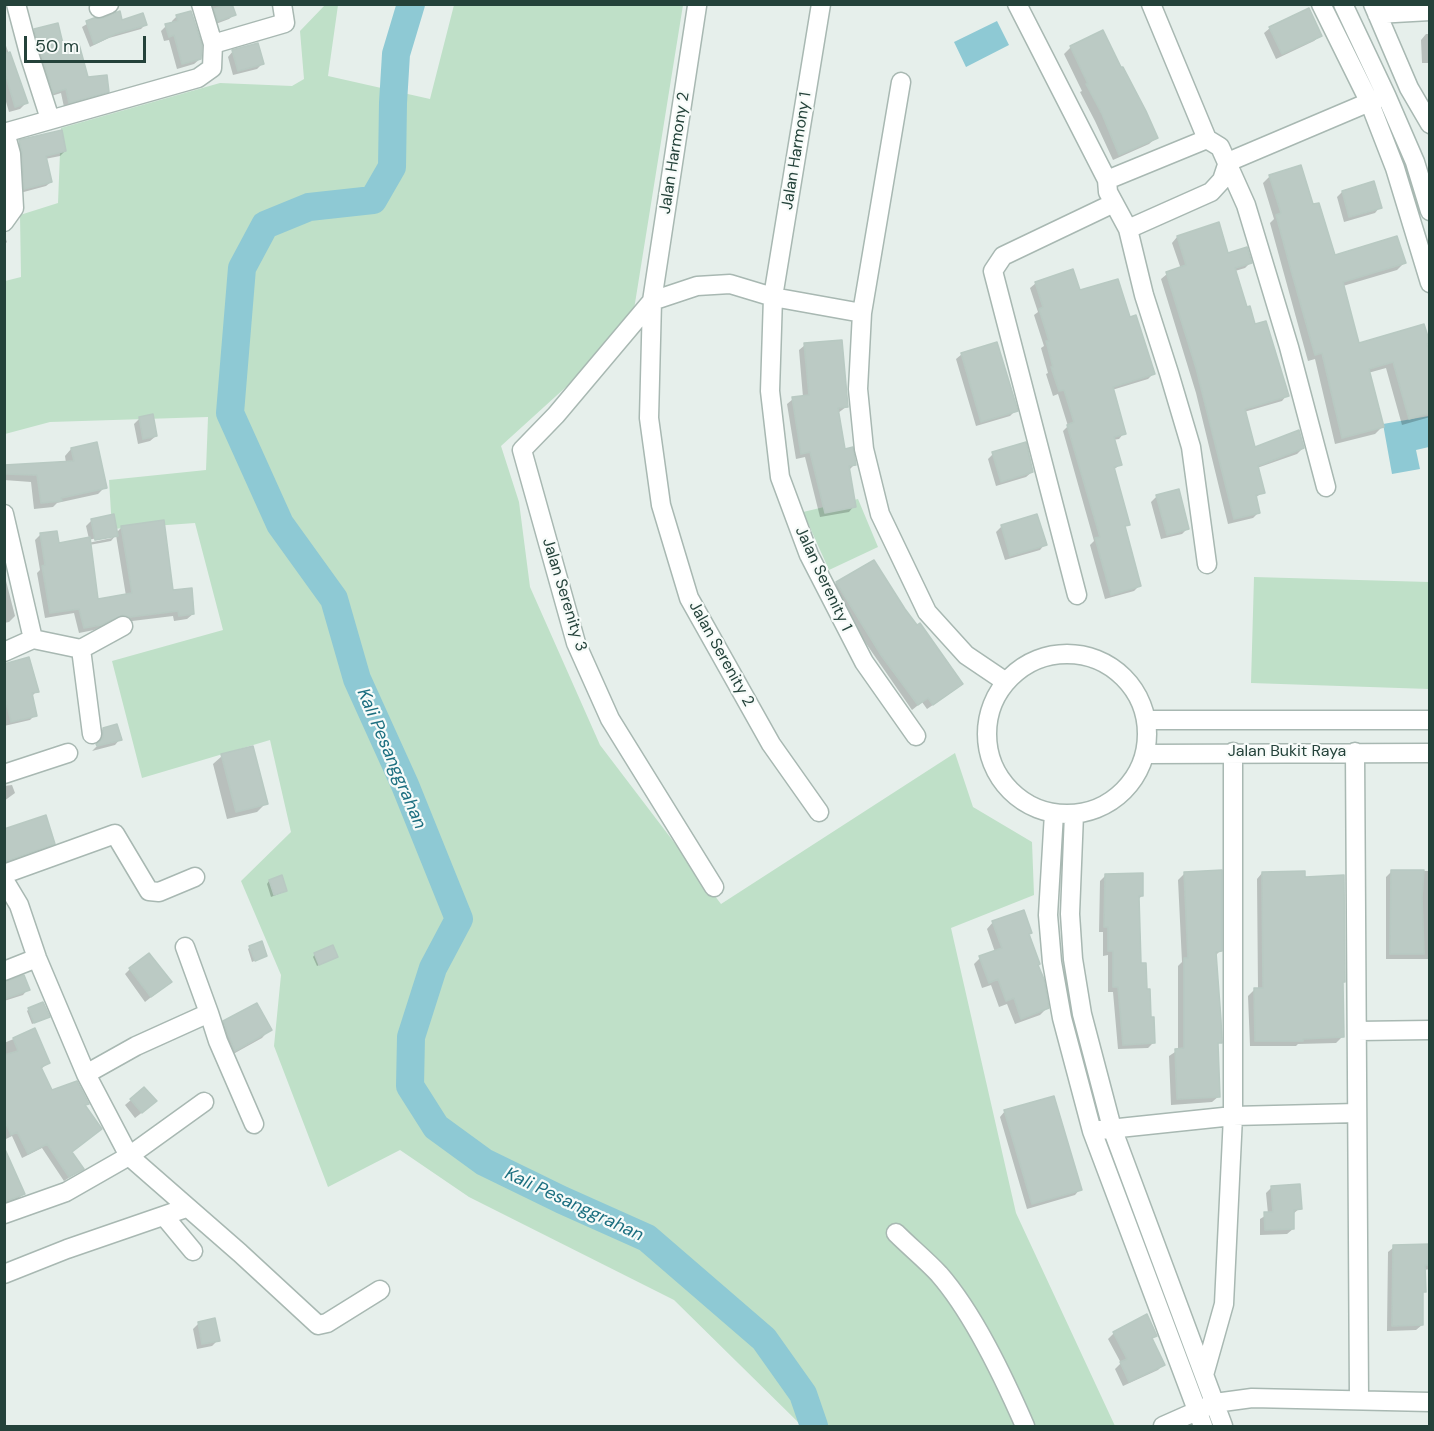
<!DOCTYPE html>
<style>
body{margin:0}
#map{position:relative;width:1434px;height:1431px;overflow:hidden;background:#e6efeb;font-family:"DM Sans",sans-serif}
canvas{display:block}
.frame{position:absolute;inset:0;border:6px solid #24423a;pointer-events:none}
.scale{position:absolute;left:24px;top:36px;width:122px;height:27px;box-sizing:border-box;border:3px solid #24423a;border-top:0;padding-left:8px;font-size:18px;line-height:21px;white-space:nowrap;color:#24423a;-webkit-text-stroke:4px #f7fbf9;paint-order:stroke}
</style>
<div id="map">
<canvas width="1434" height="1431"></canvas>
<div class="frame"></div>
<div class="scale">50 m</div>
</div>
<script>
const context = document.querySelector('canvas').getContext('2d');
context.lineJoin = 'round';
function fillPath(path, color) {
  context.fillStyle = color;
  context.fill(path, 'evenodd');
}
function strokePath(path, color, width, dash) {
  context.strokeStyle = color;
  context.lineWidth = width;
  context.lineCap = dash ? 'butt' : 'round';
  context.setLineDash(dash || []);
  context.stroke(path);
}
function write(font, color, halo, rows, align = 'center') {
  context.font = font + ' "DM Sans",sans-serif';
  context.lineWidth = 4.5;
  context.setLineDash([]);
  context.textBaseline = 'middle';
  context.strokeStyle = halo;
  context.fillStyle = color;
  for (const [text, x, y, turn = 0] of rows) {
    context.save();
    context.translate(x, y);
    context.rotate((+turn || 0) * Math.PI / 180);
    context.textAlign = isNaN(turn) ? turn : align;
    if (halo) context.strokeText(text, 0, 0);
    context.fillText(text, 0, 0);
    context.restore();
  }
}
fillPath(new Path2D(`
 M 325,5 L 338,5 L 328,76 L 430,99 L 454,5 L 683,5 L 631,328 L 501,446 L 519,502 L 530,587 L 600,745 L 721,904 L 955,753 L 973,807 L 1032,842 L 1034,895 L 951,928 L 1016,1213 L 1115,1426 L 802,1426 L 674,1300 L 469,1197 L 400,1150 L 328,1187 L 274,1046 L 281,975 L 241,881 L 291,832 L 270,740 L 142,778 L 112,661 L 223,630 L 195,523 L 112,529 L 109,480 L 206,470 L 208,417 L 50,422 L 5,434 L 5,281 L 21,277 L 20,215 L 58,203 L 61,128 L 220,83 L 292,86 L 304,79 L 300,31 Z
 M 858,499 L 878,547 L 829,570 L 803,512 Z
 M 1254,577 L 1429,582 L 1429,689 L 1251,683 Z`), '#bfe0c8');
fillPath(new Path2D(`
 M 997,21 L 1009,45 L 966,67 L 954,42 Z
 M 1429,416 L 1429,447 L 1416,450 L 1420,469 L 1392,474 L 1383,424 Z`), '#8ec9d4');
fillPath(new Path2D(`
 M 206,4 L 233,4 L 231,5 L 234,15 L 229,19 L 213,25 Z
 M 177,16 L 200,59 L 194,64 L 177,69 L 169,40 L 164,41 L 161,31 L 166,26 L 172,24 L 172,21 Z
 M 95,19 L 121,21 L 145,25 L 141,29 L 109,38 L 90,47 L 82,27 Z
 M 1270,28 L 1320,36 L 1314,41 L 1276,59 L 1264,33 Z
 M 35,31 L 63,50 L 87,78 L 108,91 L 102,96 L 64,107 L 61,93 L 48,97 L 30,36 Z
 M 1426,34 L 1430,34 L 1430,63 L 1422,63 L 1421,40 Z
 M 4,40 L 26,103 L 20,109 L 9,112 L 4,95 Z
 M 1071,47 L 1156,138 L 1149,144 L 1113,160 L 1095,121 L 1080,92 L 1082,91 L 1064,54 Z
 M 233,51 L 262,64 L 257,69 L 233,75 L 228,57 Z
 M 20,142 L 65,151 L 60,156 L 45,159 L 51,182 L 46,186 L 20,193 L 15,147 Z
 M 1270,176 L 1312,206 L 1334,257 L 1404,263 L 1397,270 L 1343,286 L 1358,345 L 1425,345 L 1430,359 L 1430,417 L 1402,425 L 1386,368 L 1368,373 L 1382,427 L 1375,434 L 1335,444 L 1315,359 L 1308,361 L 1270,223 L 1274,219 L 1263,183 Z
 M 1342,192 L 1380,207 L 1375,213 L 1344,222 L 1337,197 Z
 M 4,234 L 7,242 L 4,245 Z
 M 1177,237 L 1250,263 L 1245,268 L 1235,271 L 1246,309 L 1287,395 L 1282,401 L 1244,412 L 1254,449 L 1303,448 L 1297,454 L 1257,468 L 1263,492 L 1255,498 L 1258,513 L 1253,518 L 1228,524 L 1196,393 L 1161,279 L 1167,274 L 1181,269 L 1172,243 Z
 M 1036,283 L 1079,292 L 1129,319 L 1154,373 L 1148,379 L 1112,390 L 1124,433 L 1119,439 L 1113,440 L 1120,465 L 1113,470 L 1128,524 L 1124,528 L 1139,586 L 1134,591 L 1105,599 L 1090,545 L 1094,541 L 1063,431 L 1068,426 L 1058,394 L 1053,396 L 1046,374 L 1048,373 L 1041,348 L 1044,346 L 1034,315 L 1038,312 L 1030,288 Z
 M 805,345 L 846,407 L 838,413 L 843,450 L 855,464 L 848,471 L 854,506 L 849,512 L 820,517 L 805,457 L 796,459 L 787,404 L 793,399 L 803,397 L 799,350 Z
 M 962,354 L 1016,410 L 1010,416 L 976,426 L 956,359 Z
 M 140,418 L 156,436 L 150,441 L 138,444 L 134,424 Z
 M 71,449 L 105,487 L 98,494 L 57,503 L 53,507 L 34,509 L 31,482 L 4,480 L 4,466 L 66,463 L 65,456 Z
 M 993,454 L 1032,472 L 1026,477 L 996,486 L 988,459 Z
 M 1157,496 L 1188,528 L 1182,534 L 1161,539 L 1151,502 Z
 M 92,520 L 116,533 L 121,528 L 172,592 L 193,614 L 187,619 L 174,621 L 173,616 L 124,622 L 116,620 L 94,630 L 79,633 L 74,613 L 45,618 L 37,573 L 40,570 L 35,540 L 40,535 L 56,532 L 58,545 L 89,539 L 86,526 ZM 112,535 L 112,538 L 88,543 L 88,540 ZM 116,535 L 126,596 L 97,601 L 89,545 L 111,541 Z
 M 1002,526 L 1045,544 L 1040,550 L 1005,560 L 996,532 Z
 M 874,562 L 956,689 L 927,709 L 922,702 L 912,710 L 847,616 L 831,588 L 836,583 Z
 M 4,573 L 15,616 L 9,622 L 4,623 Z
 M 4,666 L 37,691 L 32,696 L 35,715 L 30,720 L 4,726 Z
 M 103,729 L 120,739 L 115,745 L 92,751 L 98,745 L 98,735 Z
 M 222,756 L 266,803 L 257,812 L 227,819 L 213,764 Z
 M 12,785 L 15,793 L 4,801 L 4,786 Z
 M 4,830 L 53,843 L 45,852 L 4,866 Z
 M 1392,871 L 1430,871 L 1430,959 L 1386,959 L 1386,877 Z
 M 1262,873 L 1304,878 L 1344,982 L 1341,984 L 1342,1037 L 1336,1043 L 1298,1044 L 1296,1046 L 1250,1046 L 1248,996 L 1254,990 L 1258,990 L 1257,879 Z
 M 1184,874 L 1220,951 L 1215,956 L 1220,1042 L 1216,1046 L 1219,1096 L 1212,1102 L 1171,1105 L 1169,1056 L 1178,1050 L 1178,966 L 1182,962 L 1178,880 Z
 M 1106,875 L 1142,896 L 1137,900 L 1139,965 L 1153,1043 L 1148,1048 L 1118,1049 L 1113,992 L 1108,992 L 1108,955 L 1103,956 L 1103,932 L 1099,932 L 1100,881 Z
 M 269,881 L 286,891 L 271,897 L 267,884 Z
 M 993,922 L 1028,935 L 1047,1008 L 1040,1015 L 1015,1024 L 1007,1004 L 999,1007 L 991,985 L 982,988 L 974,964 L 980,958 L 995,952 L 987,929 Z
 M 250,947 L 265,956 L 252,962 L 248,949 Z
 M 315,954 L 336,956 L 317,966 L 313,957 Z
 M 130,969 L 170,982 L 145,1002 L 125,974 Z
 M 4,983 L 28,989 L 23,995 L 4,1001 Z
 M 29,1009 L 48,1017 L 32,1024 L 27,1011 Z
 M 224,1022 L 270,1029 L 262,1038 L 226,1058 L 216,1031 Z
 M 35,1030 L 48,1063 L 40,1070 L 51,1092 L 87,1103 L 84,1106 L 100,1129 L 71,1152 L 82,1169 L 64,1181 L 42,1148 L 22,1158 L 12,1136 L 6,1139 L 4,1135 L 4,1043 Z
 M 144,1089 L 149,1107 L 135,1118 L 125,1105 Z
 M 1005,1111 L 1080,1189 L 1075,1195 L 1027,1209 L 1000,1117 Z
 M 4,1167 L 23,1194 L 16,1201 L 4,1206 Z
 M 1271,1188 L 1300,1208 L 1293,1214 L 1293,1229 L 1287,1234 L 1260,1235 L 1260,1219 L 1268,1214 L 1266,1193 Z
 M 1394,1247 L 1430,1253 L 1430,1269 L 1424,1270 L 1424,1292 L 1422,1294 L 1422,1325 L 1416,1330 L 1387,1331 L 1388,1252 Z
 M 1146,1316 L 1155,1336 L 1151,1340 L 1163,1365 L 1158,1370 L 1123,1386 L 1115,1369 L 1121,1363 L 1108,1339 L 1114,1333 Z
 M 199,1323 L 218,1340 L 212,1346 L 197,1349 L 193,1329 Z`), '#0003');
strokePath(new Path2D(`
 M 411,4 L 396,54 L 393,103 L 392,167 L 373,200 L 309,207 L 265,225 L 242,268 L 230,413 L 280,524 L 334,599 L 357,679 L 405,785 L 459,919 L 433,968 L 411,1037 L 410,1086 L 436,1127 L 484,1162 L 562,1200 L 647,1238 L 764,1339 L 803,1394 L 814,1426`), '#8ec9d4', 28);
const building = new Path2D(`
 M 228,4 L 232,4 L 236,15 L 218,21 L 214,9 Z
 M 1309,8 L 1322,36 L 1282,54 L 1269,27 Z
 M 120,11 L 122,20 L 143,13 L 147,25 L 115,34 L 94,44 L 86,21 L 94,18 L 103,18 Z
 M 191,11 L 202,45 L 201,59 L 182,64 L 174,35 L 169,37 L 165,24 L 178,21 L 176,15 Z
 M 58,23 L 64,48 L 79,44 L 88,77 L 107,75 L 109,92 L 69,103 L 66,89 L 53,93 L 34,29 Z
 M 1103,30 L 1121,67 L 1123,67 L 1146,111 L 1158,138 L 1119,155 L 1102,114 L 1086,84 L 1088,84 L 1070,46 Z
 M 258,43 L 264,64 L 238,71 L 232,50 Z
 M 10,52 L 28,103 L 15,107 L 4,69 L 4,54 Z
 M 62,130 L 66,151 L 46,156 L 52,182 L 24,189 L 22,153 L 19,140 Z
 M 1301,165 L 1313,204 L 1319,203 L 1335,255 L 1397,236 L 1406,263 L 1343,282 L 1359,343 L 1424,324 L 1430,343 L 1427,344 L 1430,354 L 1430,413 L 1409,419 L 1393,362 L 1369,369 L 1384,427 L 1342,438 L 1322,353 L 1315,355 L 1291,270 L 1276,215 L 1281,213 L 1269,175 Z
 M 1374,181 L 1382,208 L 1349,217 L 1342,191 Z
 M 1219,222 L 1228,253 L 1247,247 L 1252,263 L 1235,268 L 1247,307 L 1250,306 L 1255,324 L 1266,321 L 1289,396 L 1245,409 L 1255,447 L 1299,430 L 1304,448 L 1258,466 L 1265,493 L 1256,495 L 1260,513 L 1234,519 L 1196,368 L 1166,272 L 1186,265 L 1177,236 Z
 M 1073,269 L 1080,290 L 1118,279 L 1130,317 L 1136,315 L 1155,374 L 1113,387 L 1126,434 L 1114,437 L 1122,465 L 1114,467 L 1130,525 L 1125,526 L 1141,586 L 1111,595 L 1095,538 L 1100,537 L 1067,425 L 1074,422 L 1064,390 L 1059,391 L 1051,367 L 1053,367 L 1046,341 L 1049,341 L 1039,309 L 1043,307 L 1035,282 Z
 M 842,340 L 848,407 L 838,408 L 845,449 L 853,447 L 856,465 L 849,466 L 856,507 L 825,513 L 810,452 L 801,454 L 792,397 L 809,395 L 804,343 Z
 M 997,342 L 1018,411 L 981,422 L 961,353 Z
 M 153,414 L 157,436 L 143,439 L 139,417 Z
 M 97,442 L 107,488 L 61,498 L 62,501 L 41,503 L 37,475 L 4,474 L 4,465 L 74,461 L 71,448 Z
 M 1026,442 L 1033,472 L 1001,482 L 992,452 Z
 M 1179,489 L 1189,529 L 1167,535 L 1156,495 Z
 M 114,514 L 118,536 L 95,540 L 91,519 Z
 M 1037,514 L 1047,545 L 1010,556 L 1001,525 Z
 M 164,520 L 173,590 L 192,588 L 194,614 L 179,616 L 178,611 L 130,617 L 123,615 L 101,625 L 84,628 L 79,609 L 50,613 L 42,566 L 45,565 L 40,533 L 57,531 L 59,543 L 90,537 L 98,599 L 132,593 L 121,526 Z
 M 874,560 L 905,609 L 917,625 L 920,623 L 963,684 L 933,705 L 928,698 L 918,705 L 881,655 L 836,582 Z
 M 29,657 L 39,692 L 32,693 L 37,716 L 11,722 L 4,693 L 4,664 Z
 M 117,724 L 122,740 L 97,746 L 96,744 L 103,738 L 103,728 Z
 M 253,746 L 268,804 L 236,812 L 221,754 Z
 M 46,815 L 55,844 L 4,862 L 4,829 Z
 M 1222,870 L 1222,951 L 1216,952 L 1221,1020 L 1222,1043 L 1218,1043 L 1220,1097 L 1177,1099 L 1175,1049 L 1184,1048 L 1184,958 L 1188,958 L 1184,872 Z
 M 1391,870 L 1424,870 L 1422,897 L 1424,954 L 1390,954 Z
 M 1305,871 L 1305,877 L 1344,875 L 1345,982 L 1343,982 L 1344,1037 L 1303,1039 L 1303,1041 L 1255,1041 L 1254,988 L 1263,988 L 1262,872 Z
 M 1143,873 L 1143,896 L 1139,896 L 1141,963 L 1146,963 L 1147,989 L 1150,989 L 1151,1017 L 1154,1017 L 1155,1043 L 1123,1045 L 1118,987 L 1113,987 L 1113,951 L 1108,951 L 1108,927 L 1104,927 L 1105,874 Z
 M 282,875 L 287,891 L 274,895 L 269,880 Z
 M 1024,910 L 1032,933 L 1029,934 L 1040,964 L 1038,965 L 1044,979 L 1049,1008 L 1021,1019 L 1014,998 L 1006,1001 L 998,979 L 989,983 L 979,956 L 1002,948 L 992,921 Z
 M 262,941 L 267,956 L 255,961 L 249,946 Z
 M 333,945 L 338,957 L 319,965 L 314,953 Z
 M 149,953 L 172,982 L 151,997 L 129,968 Z
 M 24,975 L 30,990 L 4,999 L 4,982 Z
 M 43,1002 L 50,1017 L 34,1023 L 28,1008 Z
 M 257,1003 L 272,1030 L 235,1051 L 223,1021 Z
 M 35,1028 L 50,1063 L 41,1067 L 52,1090 L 77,1081 L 89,1104 L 85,1105 L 102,1129 L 72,1152 L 84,1169 L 69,1177 L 47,1144 L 28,1154 L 17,1132 L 11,1135 L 4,1119 L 4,1055 L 18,1051 L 13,1038 Z
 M 144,1087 L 157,1101 L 142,1113 L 130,1099 Z
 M 1054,1096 L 1082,1190 L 1032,1204 L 1004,1110 Z
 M 4,1147 L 25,1194 L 4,1202 Z
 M 1300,1184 L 1302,1209 L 1294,1210 L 1294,1229 L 1265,1230 L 1264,1212 L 1273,1212 L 1271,1186 Z
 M 1430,1244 L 1430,1265 L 1425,1265 L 1426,1292 L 1423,1292 L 1423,1325 L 1392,1326 L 1393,1245 Z
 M 1147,1314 L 1157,1336 L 1152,1338 L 1165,1365 L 1129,1382 L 1120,1362 L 1127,1359 L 1113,1332 Z
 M 215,1318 L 220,1341 L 202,1344 L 198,1322 Z`);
fillPath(building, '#bbcac4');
strokePath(building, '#b8c9c2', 1.5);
const minor = new Path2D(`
 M 16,4 L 30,57 L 50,119
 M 201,4 L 213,44
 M 821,4 L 773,297 L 770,391 L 780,477 L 809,555 L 864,662 L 916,736
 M 1017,4 L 1107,180
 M 1151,4 L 1207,139
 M 1321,4 L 1369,101 L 1395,168 L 1430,283
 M 1343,4 L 1386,95 L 1415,162 L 1430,211
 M 1373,4 L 1409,88 L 1430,124
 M 697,6 L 652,301 L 649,418 L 661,505 L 689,598 L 771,744 L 819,812
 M 99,8 L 109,4
 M 1377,14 L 1430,11
 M 901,82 L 862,313 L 858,389 L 864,449 L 880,514 L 927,612 L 966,655 L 1006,682
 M 4,133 L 198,78 L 212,68 L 213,44 L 285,23 L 282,4
 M 4,222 L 14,208 L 11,154 L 5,132
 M 1128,229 L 1144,295 L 1169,373 L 1191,447 L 1207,564
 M 1326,487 L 1289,347 L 1246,205 L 1220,147 L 1207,139 L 1107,180 L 1108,192 L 1128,229 L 1211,192 L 1222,180 L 1228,162 L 1386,95
 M 4,514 L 33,639
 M 1077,595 L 993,271 L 1003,256 L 1114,203
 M 81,649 L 92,734
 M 4,652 L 33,639 L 81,649 L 123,626
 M987 734a80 80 0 1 1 160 0a80 80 0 1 1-160 0Z
 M 1147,720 L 1430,720
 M 1355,752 L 1359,1399
 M 1145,754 L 1430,753
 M 4,774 L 68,753
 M 1054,813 L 1048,915 L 1052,962 L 1062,1018 L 1092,1131 L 1203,1426
 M 1074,814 L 1070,914 L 1073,959 L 1082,1014 L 1112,1128 L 1223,1426
 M 4,874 L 115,834 L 149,891 L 159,892 L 195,877
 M 4,880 L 19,905 L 37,958 L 86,1074 L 129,1156 L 240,1253 L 318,1325 L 327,1323 L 380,1290
 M 714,887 L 610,719 L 576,643 L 522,450 L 556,415 L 652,301 L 697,286 L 730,284 L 773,297 L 862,313
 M 4,971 L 37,958
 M 209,1013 L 218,1041 L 254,1124
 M 1357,1031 L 1430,1030
 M 86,1074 L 136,1046 L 209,1013 L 185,947
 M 1100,1130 L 1233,1116 L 1357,1113
 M 4,1214 L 66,1192 L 129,1156 L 204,1102
 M 164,1216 L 193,1251
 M 896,1233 C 910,1247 926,1260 939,1274 C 974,1314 1004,1378 1025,1426
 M 4,1274 L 67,1249 L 186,1208
 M 1204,1375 L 1224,1304 L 1233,1116 L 1233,752
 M 1163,1426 L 1215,1403 L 1252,1398 L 1430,1402`);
strokePath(minor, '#a8b8b2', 21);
strokePath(minor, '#fff', 18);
write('16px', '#24423a', '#f7fbf9', [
 ["Jalan Harmony 1",797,151,-81],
 ["Jalan Harmony 2",675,153,-81],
 ["Jalan Serenity 1",823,579,65],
 ["Jalan Serenity 3",564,595,73],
 ["Jalan Serenity 2",721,654,61],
 ["Jalan Bukit Raya",1287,752]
]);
write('italic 18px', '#1c6f80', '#f7fbf9', [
 ["Kali Pesanggrahan",391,759,67],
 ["Kali Pesanggrahan",574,1205,25]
]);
</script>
